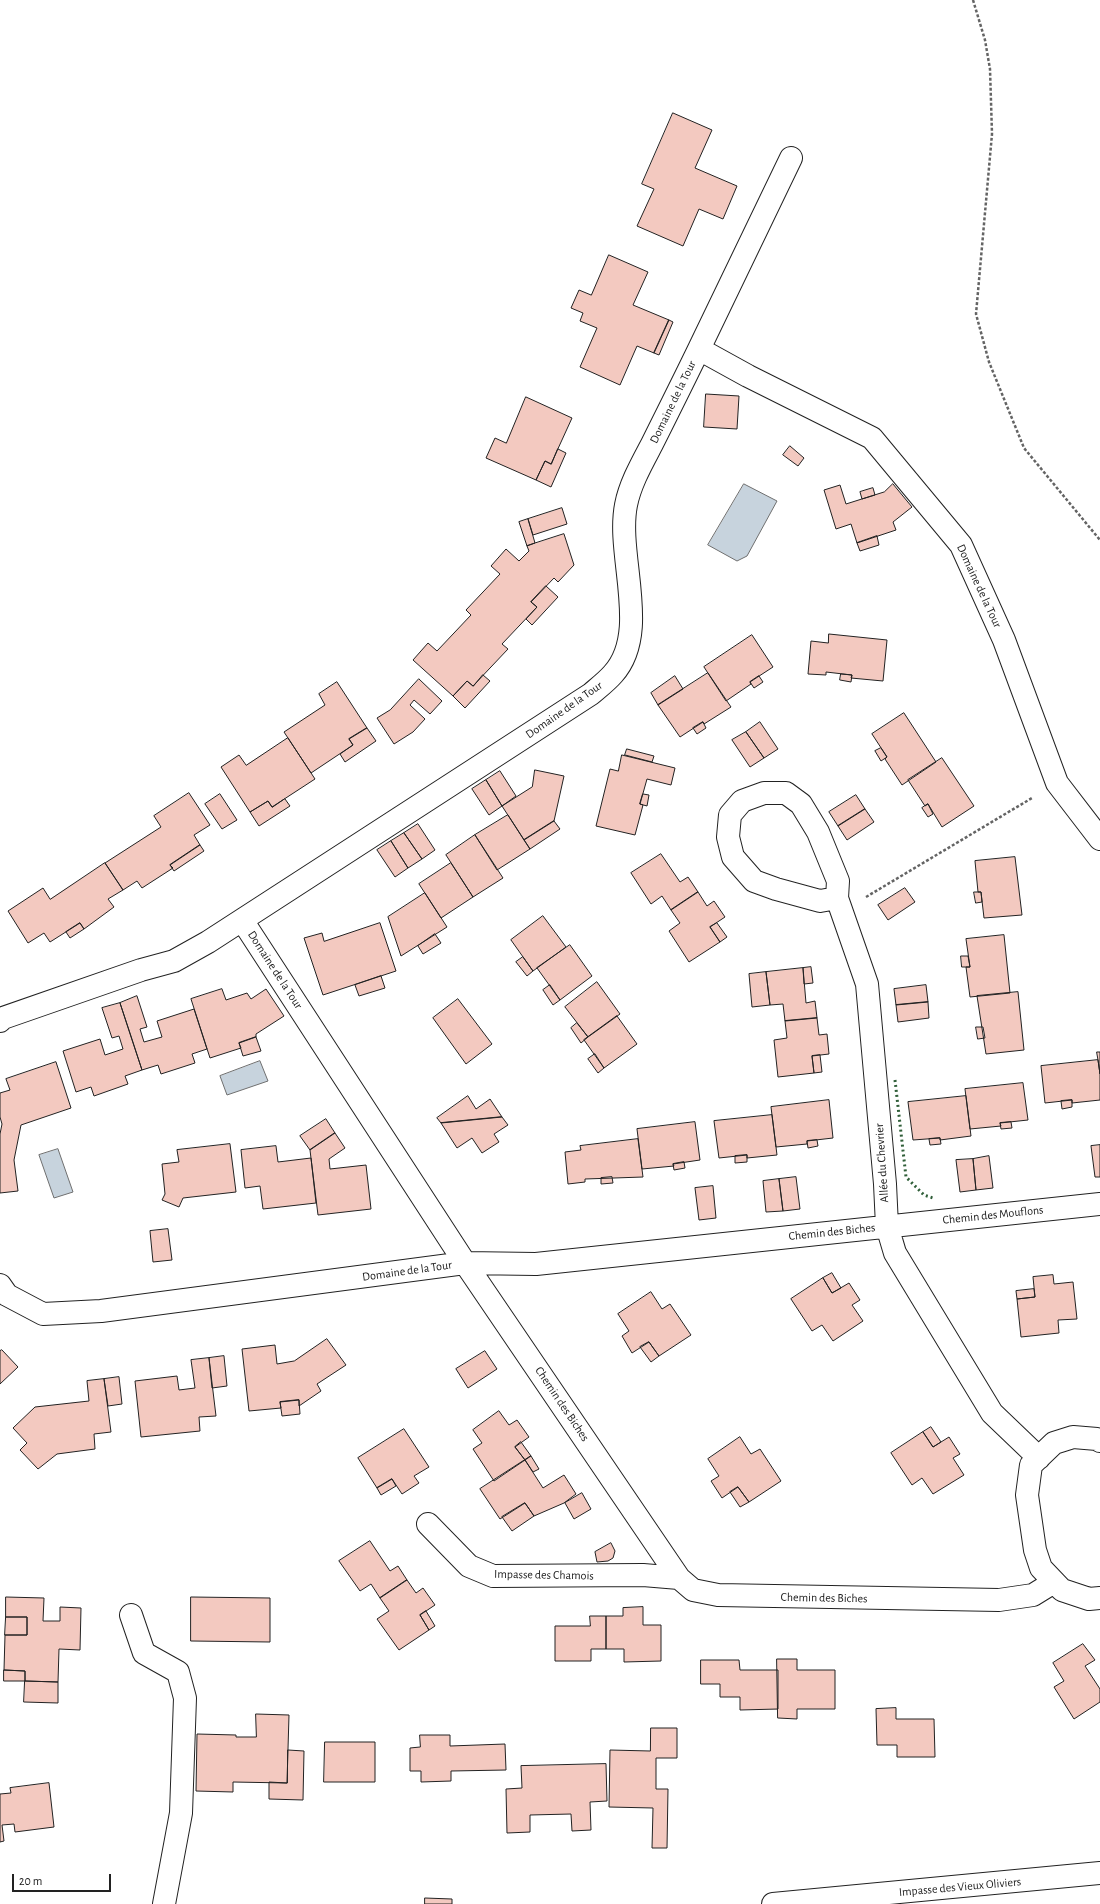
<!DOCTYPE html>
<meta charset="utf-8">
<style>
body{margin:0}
#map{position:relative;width:1100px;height:1904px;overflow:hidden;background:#fff;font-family:"Alegreya Sans",sans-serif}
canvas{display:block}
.scale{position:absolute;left:12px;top:1874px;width:99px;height:18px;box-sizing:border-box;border:2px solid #222;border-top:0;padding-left:5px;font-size:12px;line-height:14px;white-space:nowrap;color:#222;-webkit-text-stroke:3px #fff;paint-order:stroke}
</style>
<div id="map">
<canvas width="1100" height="1904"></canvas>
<div class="scale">20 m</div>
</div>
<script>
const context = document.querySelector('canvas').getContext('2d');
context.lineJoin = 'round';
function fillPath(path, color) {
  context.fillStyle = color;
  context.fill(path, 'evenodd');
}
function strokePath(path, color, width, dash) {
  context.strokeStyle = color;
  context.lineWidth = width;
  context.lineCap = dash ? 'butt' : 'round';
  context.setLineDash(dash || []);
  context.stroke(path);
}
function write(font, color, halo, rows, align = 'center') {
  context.font = font + ' "Alegreya Sans",sans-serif';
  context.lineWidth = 3;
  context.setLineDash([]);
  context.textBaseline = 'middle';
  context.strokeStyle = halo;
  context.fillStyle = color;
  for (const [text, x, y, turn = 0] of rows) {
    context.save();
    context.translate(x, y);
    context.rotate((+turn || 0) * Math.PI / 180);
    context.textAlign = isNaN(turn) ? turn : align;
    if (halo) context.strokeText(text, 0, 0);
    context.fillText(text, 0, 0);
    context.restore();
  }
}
const water = new Path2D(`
 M 744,484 L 777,501 L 747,556 L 737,561 L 708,545 Z
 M 260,1061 L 268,1081 L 227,1095 L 220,1076 Z
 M 58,1149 L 73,1192 L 54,1198 L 39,1155 Z`);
fillPath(water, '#c7d3dd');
strokePath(water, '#6f6f6f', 1);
const building = new Path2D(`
 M 673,113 L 712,130 L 695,168 L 737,186 L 723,219 L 699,209 L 683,246 L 637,226 L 654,189 L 642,184 Z
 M 609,255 L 648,272 L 633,305 L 669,320 L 654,353 L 637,346 L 620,385 L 580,367 L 597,328 L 580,321 L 583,313 L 571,308 L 579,290 L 591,295 Z
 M 669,320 L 673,322 L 659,355 L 654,353 Z
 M 706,394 L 739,396 L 737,429 L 704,427 Z
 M 526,397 L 572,418 L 551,464 L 545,461 L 536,480 L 486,458 L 495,438 L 506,443 Z
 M 790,446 L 804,458 L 798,466 L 783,455 Z
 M 558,449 L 566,453 L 551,487 L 536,480 L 545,461 L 551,464 Z
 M 893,484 L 912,507 L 893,522 L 896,530 L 857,543 L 851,524 L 836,529 L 824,490 L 840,485 L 846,504 L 884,492 Z
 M 873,488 L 875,495 L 862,499 L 860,492 Z
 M 562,508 L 567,524 L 533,535 L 528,519 Z
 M 528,519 L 535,543 L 527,546 L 519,522 Z
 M 564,534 L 574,565 L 558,582 L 554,578 L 531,602 L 537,607 L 502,644 L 508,649 L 473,686 L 467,681 L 453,696 L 413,660 L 428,643 L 437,651 L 471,615 L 466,610 L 500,574 L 491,566 L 506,549 L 519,561 L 529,551 L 527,546 Z
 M 877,536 L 879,545 L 860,551 L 857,543 Z
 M 546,586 L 558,597 L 532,625 L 526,619 L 537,607 L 531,602 Z
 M 829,634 L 887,640 L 883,681 L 851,678 L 852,675 L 826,672 L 826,675 L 808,674 L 811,641 L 828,643 Z
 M 752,635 L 773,667 L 750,682 L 751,684 L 726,701 L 704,667 Z
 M 708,673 L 731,707 L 704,724 L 703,722 L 680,737 L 658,705 Z
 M 841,674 L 852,675 L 851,682 L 840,680 Z
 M 483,675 L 490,681 L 465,708 L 453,696 L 467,681 L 473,686 Z
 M 675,676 L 683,689 L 658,705 L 651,693 Z
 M 759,676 L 763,682 L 754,688 L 750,682 Z
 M 419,679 L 442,701 L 430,714 L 414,700 L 410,705 L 425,719 L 413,732 L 394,744 L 377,718 L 390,710 Z
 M 337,682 L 367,728 L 349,739 L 353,745 L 311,773 L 284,732 L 325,705 L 319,694 Z
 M 904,713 L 936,762 L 902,785 L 885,759 L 887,757 L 872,734 Z
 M 703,722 L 706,728 L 697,734 L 693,728 Z
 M 760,722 L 778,749 L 764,758 L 746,732 Z
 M 367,728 L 376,741 L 345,762 L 340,754 L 353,745 L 349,739 Z
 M 746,732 L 764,758 L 750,767 L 732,740 Z
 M 288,738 L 315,779 L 272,807 L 268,801 L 250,812 L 221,767 L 239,755 L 246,765 Z
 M 881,748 L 887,757 L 881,761 L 875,751 Z
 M 627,749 L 654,756 L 652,762 L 625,755 Z
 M 622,755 L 675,768 L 671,785 L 647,779 L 640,804 L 643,805 L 635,835 L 596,826 L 610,769 L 618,771 Z
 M 942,758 L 974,806 L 942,827 L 928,804 L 925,806 L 908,780 Z
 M 535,770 L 564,776 L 554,821 L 524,840 L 502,806 L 532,787 Z
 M 500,771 L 516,796 L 502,806 L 486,780 Z
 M 486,780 L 502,806 L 489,815 L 472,789 Z
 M 189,793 L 210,825 L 194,835 L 200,845 L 170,865 L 173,868 L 142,888 L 137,881 L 123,890 L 105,863 L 161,827 L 154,816 Z
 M 220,794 L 237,820 L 222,829 L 205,804 Z
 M 643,794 L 649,795 L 647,806 L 640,804 Z
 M 856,795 L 865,809 L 838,826 L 829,812 Z
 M 285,799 L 290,806 L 259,826 L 250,812 L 268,801 L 272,807 Z
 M 928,804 L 933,814 L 928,817 L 922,808 Z
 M 865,809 L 874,822 L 847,840 L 838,826 Z
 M 508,815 L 530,849 L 497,870 L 475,835 Z
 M 554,821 L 560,829 L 530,849 L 524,840 Z
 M 418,824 L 435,850 L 422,859 L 404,833 Z
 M 404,833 L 422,859 L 408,868 L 391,841 Z
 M 475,835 L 503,878 L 473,897 L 446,855 Z
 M 391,841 L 408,868 L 395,877 L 377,850 Z
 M 200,845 L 204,851 L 174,871 L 170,865 Z
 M 661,854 L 680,882 L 688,877 L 698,892 L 671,910 L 662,896 L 651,904 L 631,873 Z
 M 1015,857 L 1022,915 L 984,918 L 981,892 L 978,892 L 975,861 Z
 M 105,863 L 123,890 L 108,899 L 114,907 L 84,929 L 80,923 L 50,942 L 44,933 L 28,943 L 8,911 L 43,888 L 50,899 Z
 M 451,863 L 473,897 L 441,918 L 419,884 Z
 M 905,888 L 915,902 L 888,920 L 878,905 Z
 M 698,892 L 707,906 L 714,901 L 725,917 L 710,927 L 720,942 L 689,962 L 669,931 L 680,923 L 671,910 Z
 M 974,892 L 981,892 L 982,902 L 976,903 Z
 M 425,893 L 447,927 L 401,956 L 388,917 Z
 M 543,916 L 566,947 L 533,971 L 511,940 Z
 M 80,923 L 84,929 L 70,938 L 66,932 Z
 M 380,923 L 396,971 L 323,995 L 304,938 L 322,933 L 324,941 Z
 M 717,923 L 727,937 L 720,942 L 710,927 Z
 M 435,934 L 441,943 L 423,954 L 418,946 Z
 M 1004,935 L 1010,993 L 970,997 L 966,967 L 970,967 L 966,939 Z
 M 570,945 L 592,976 L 560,1000 L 537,968 Z
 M 961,956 L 968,956 L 970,967 L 962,967 Z
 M 523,957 L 533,971 L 527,976 L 516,962 Z
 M 811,967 L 813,983 L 804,984 L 803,968 Z
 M 803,968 L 806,1003 L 815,1001 L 817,1018 L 785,1021 L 783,1004 L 770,1005 L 766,972 Z
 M 766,972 L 770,1005 L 752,1007 L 749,974 Z
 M 381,976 L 385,988 L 359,996 L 355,985 Z
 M 597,982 L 620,1014 L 588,1037 L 565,1007 Z
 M 550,985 L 560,1000 L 553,1005 L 543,990 Z
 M 926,985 L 928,1002 L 896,1005 L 894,989 Z
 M 222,989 L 226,1000 L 247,993 L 251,999 L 266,989 L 284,1016 L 256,1034 L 256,1037 L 239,1043 L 241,1048 L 210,1058 L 191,999 Z
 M 1018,992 L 1024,1050 L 986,1054 L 977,996 Z
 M 137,996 L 147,1027 L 140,1029 L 144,1042 L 162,1037 L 157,1021 L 194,1009 L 207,1049 L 192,1054 L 195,1063 L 161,1074 L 158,1065 L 142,1070 L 120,1003 Z
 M 458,999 L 492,1044 L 466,1064 L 433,1018 Z
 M 928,1002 L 929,1018 L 898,1022 L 896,1005 Z
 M 120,1003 L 142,1070 L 125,1076 L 128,1084 L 94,1096 L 91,1087 L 76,1092 L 63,1051 L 100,1039 L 105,1055 L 123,1049 L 119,1036 L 112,1038 L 102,1008 Z
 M 617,1016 L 637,1044 L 604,1068 L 584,1040 Z
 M 817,1018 L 819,1035 L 827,1034 L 829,1054 L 812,1056 L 814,1073 L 778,1077 L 774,1040 L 787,1038 L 785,1021 Z
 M 577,1023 L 588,1037 L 581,1043 L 571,1028 Z
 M 976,1027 L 983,1027 L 985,1038 L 978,1039 Z
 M 256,1037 L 261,1051 L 243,1056 L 239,1043 Z
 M 1097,1052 L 1100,1052 L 1100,1074 L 1098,1060 Z
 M 595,1054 L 604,1068 L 598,1073 L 588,1059 Z
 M 820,1055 L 822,1072 L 814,1073 L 812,1056 Z
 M 1098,1060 L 1100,1074 L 1100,1100 L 1072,1103 L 1072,1100 L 1045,1103 L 1041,1066 Z
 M 56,1062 L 71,1108 L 21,1125 L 14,1160 L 18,1191 L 0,1193 L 0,1134 L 2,1124 L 0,1117 L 0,1093 L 10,1090 L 6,1079 Z
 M 1023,1083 L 1028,1120 L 1000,1123 L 1001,1126 L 970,1129 L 965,1089 Z
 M 468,1096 L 476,1109 L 490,1099 L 502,1117 L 441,1123 L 437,1118 Z
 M 966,1096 L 971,1136 L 940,1140 L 940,1138 L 913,1140 L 908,1102 Z
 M 829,1100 L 833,1138 L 807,1141 L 807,1144 L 776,1147 L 771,1107 Z
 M 1072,1100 L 1072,1107 L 1062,1109 L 1061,1101 Z
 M 772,1115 L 777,1155 L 747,1158 L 747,1155 L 719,1158 L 714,1121 Z
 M 502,1117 L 508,1125 L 494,1134 L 499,1142 L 482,1153 L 472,1138 L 457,1148 L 441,1123 Z
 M 326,1119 L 335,1133 L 310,1150 L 300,1136 Z
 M 695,1122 L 700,1160 L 673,1164 L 674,1166 L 642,1169 L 637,1129 Z
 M 1011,1122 L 1012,1128 L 1001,1129 L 1000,1123 Z
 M 335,1133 L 345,1148 L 329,1159 L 330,1169 L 366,1165 L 371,1209 L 318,1215 L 310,1150 Z
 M 940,1138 L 941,1144 L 930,1145 L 929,1139 Z
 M 638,1139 L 643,1177 L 585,1179 L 585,1182 L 568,1184 L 565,1152 L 581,1150 L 580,1146 Z
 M 817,1140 L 818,1146 L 808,1148 L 807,1141 Z
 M 230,1144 L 236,1192 L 183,1198 L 179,1207 L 162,1200 L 165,1194 L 162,1164 L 179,1162 L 177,1150 Z
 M 1100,1145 L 1100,1177 L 1095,1177 L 1091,1146 Z
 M 276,1146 L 278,1162 L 311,1158 L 316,1203 L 263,1209 L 260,1186 L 245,1188 L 241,1150 Z
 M 747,1155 L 747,1162 L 735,1163 L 735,1156 Z
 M 989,1156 L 993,1188 L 976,1190 L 973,1159 Z
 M 973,1159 L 976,1190 L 960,1192 L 956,1160 Z
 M 684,1162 L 685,1168 L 674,1170 L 673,1164 Z
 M 612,1177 L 613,1183 L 601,1184 L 601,1178 Z
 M 796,1177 L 800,1209 L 783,1211 L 779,1179 Z
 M 779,1179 L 783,1211 L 766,1212 L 763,1181 Z
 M 713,1186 L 716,1218 L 699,1220 L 695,1188 Z
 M 168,1229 L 172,1260 L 153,1262 L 150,1231 Z
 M 832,1273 L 841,1288 L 832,1293 L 823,1278 Z
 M 1053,1275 L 1054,1284 L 1073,1282 L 1077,1319 L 1058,1320 L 1059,1333 L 1021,1337 L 1017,1299 L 1035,1297 L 1033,1277 Z
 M 823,1278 L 832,1293 L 849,1283 L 860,1300 L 852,1305 L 863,1321 L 833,1341 L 822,1325 L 812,1331 L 791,1299 Z
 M 1034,1289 L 1035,1297 L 1017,1299 L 1016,1291 Z
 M 651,1292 L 662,1309 L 670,1304 L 691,1335 L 659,1356 L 649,1342 L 632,1353 L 622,1336 L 629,1331 L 618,1314 Z
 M 327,1339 L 346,1365 L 317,1384 L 321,1391 L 299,1406 L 299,1400 L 280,1402 L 281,1408 L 249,1411 L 242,1349 L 275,1345 L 277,1364 L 294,1361 Z
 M 649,1342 L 659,1356 L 651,1362 L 640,1347 Z
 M 2,1350 L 18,1367 L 0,1384 L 0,1351 Z
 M 485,1351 L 497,1369 L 468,1388 L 456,1369 Z
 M 224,1356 L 227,1386 L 212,1388 L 209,1358 Z
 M 209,1358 L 216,1416 L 199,1417 L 200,1431 L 141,1437 L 135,1381 L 177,1376 L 179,1390 L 195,1388 L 191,1360 Z
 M 119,1377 L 122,1404 L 108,1406 L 104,1379 Z
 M 104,1379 L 111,1432 L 94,1434 L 95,1449 L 57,1454 L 38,1469 L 20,1450 L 27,1443 L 13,1428 L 35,1407 L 89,1401 L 87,1381 Z
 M 299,1400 L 300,1414 L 282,1416 L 280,1402 Z
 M 499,1411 L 509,1425 L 517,1420 L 529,1437 L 515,1447 L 525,1460 L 494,1481 L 473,1449 L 482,1443 L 473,1430 Z
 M 931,1427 L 941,1442 L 933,1447 L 923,1432 Z
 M 404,1429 L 429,1467 L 414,1476 L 419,1483 L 402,1494 L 392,1479 L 377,1488 L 358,1458 Z
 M 923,1432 L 933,1447 L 949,1437 L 960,1454 L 953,1458 L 964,1475 L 933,1494 L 922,1478 L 912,1485 L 891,1453 Z
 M 740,1437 L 751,1454 L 760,1449 L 781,1481 L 749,1502 L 738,1487 L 722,1498 L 711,1481 L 719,1476 L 708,1459 Z
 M 521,1442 L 531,1456 L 525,1460 L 515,1447 Z
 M 531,1456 L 539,1469 L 533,1472 L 525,1460 Z
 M 525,1460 L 543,1488 L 564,1475 L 576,1494 L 564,1503 L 534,1516 L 525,1503 L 500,1519 L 480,1489 Z
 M 392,1479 L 396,1486 L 381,1495 L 377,1488 Z
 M 738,1487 L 749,1502 L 740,1507 L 730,1492 Z
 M 582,1493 L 591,1509 L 574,1519 L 565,1503 Z
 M 525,1503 L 534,1516 L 512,1531 L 502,1517 Z
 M 370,1541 L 390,1571 L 398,1566 L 407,1580 L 380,1598 L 371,1584 L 360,1591 L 339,1561 Z
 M 611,1543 L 615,1551 L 613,1558 L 608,1561 L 597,1562 L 595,1552 Z
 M 407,1580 L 416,1593 L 423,1588 L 435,1605 L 420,1615 L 429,1630 L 399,1650 L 377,1619 L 389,1611 L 380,1598 Z
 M 6,1597 L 44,1598 L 43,1621 L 60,1621 L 60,1607 L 81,1608 L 80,1650 L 59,1649 L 58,1682 L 25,1681 L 25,1671 L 4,1670 L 5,1635 L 27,1635 L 27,1617 L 6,1617 Z
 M 191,1597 L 270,1598 L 270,1642 L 191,1641 Z
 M 643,1607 L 643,1625 L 661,1625 L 661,1661 L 624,1662 L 624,1649 L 606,1649 L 606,1616 L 623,1616 L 623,1608 Z
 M 426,1611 L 435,1626 L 429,1630 L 420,1615 Z
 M 590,1616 L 606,1616 L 606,1649 L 591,1649 L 591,1661 L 555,1661 L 555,1626 L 590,1626 Z
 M 6,1617 L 27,1617 L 27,1635 L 5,1635 Z
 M 1083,1644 L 1095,1660 L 1085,1666 L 1100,1689 L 1100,1702 L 1074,1719 L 1054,1687 L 1064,1681 L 1053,1663 Z
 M 777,1659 L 797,1659 L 797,1670 L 835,1670 L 835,1709 L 797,1709 L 797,1719 L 778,1718 Z
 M 701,1660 L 739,1660 L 740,1670 L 778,1670 L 778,1709 L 740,1710 L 740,1697 L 720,1697 L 720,1684 L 701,1684 Z
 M 4,1670 L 25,1671 L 25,1681 L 4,1681 Z
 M 25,1681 L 58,1682 L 58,1703 L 24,1702 Z
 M 896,1708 L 896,1719 L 934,1719 L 935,1757 L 897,1757 L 897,1745 L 877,1745 L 876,1709 Z
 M 256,1714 L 289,1715 L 287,1783 L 233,1782 L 233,1792 L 196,1791 L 197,1734 L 236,1735 L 236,1737 L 256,1737 Z
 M 651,1728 L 677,1728 L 677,1758 L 656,1758 L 656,1789 L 668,1789 L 667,1848 L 652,1848 L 653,1808 L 609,1807 L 610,1750 L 650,1751 Z
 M 420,1735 L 450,1735 L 450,1746 L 505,1744 L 506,1770 L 451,1771 L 451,1781 L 421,1782 L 421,1771 L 410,1771 L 410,1748 L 420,1747 Z
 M 325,1742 L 375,1742 L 375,1782 L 324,1782 Z
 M 288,1750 L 304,1751 L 303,1800 L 269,1799 L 269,1782 L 287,1783 Z
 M 606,1764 L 607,1801 L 590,1802 L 591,1830 L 572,1831 L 571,1814 L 530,1815 L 530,1832 L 507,1833 L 506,1789 L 522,1788 L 521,1766 Z
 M 49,1783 L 54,1827 L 15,1832 L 14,1824 L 2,1825 L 4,1841 L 0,1842 L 0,1794 L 11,1793 L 10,1788 Z
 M 425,1898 L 452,1899 L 452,1904 L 425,1904 Z`);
fillPath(building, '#f3c9c0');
strokePath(building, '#222', 1);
const minor = new Path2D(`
 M 699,349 L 791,158
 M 837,898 L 820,901 L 776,889 L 754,881 L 733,857 L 728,837 L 730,815 L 742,801 L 764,793 L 786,793 L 801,804 L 818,832 L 838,881 L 837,898 L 867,984 L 885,1184 L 887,1226 L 895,1253 L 992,1413 L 1039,1458
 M 0,1021 L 3,1018 L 141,970 L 174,961 L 208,942 L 591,694 C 598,688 607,681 613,674 C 651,632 616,556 626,505 C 630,484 642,463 652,444 C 668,412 684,380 699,349 L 748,376 L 872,438 L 961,545 L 1004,640 L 1057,783 L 1100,839
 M 0,1285 L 7,1295 L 43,1314 L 101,1311 L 465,1263 L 242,920
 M 1100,1441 L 1097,1439 L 1073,1437 L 1054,1443 L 1031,1465 L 1027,1495 L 1035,1550 L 1041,1568 L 1062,1590 L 1089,1599 L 1100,1598
 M 428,1524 L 469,1566 L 493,1576 L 643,1575 L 679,1578
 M 1054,1582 L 1033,1595 L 999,1600 L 718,1595 L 693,1590 L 679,1578 L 465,1263 L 536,1264 L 1100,1204
 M 131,1615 L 144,1653 L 178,1672 L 185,1698 L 181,1813 L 164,1904
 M 773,1904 L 1100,1873`);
strokePath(minor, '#222', 24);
strokePath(new Path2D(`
 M 973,0 L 985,40 L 990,69 L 992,134 L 976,314 L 989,362 L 1024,448 L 1100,540
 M 866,897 L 1032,798`), '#646464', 2.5, [3, 2]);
strokePath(minor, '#fff', 22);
strokePath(new Path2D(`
 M 895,1080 L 906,1177 L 924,1195 L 933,1198`), '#2f5e38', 3, [2, 3]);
write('12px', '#222', '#fff', [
 ["Domaine de la Tour",673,402,-64],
 ["Domaine de la Tour",979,586,65],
 ["Domaine de la Tour",564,710,-35],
 ["Domaine de la Tour",275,970,57],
 ["Allée du Chevrier",882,1163,-94],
 ["Chemin des Mouflons",993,1215,-6],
 ["Chemin des Biches",832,1232,-6],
 ["Domaine de la Tour",407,1271,-8],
 ["Chemin des Biches",562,1404,56],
 ["Impasse des Chamois",544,1575,1],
 ["Chemin des Biches",824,1598,1],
 ["Impasse des Vieux Oliviers",960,1887,-5]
]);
</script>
